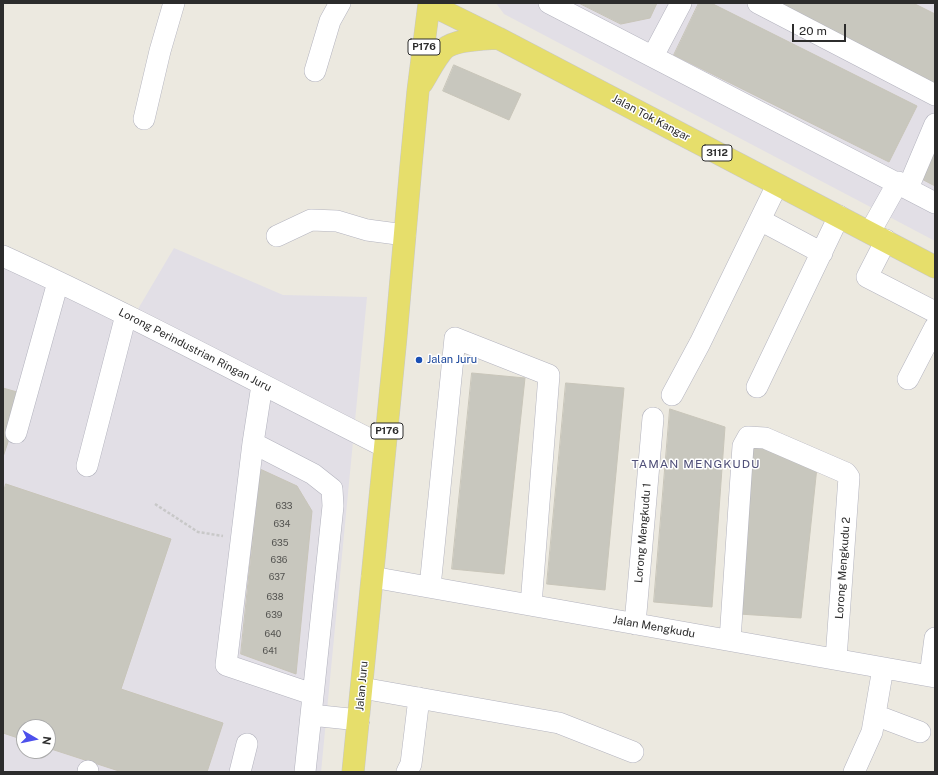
<!DOCTYPE html>
<style>
body{margin:0}
#map{position:relative;width:938px;height:775px;overflow:hidden;background:#ece9e0;font-family:"Public Sans",sans-serif}
canvas{display:block}
.frame{position:absolute;inset:0;border:4px solid #2c2c2c;pointer-events:none}
.north{position:absolute;left:16px;top:719px;width:40px;height:40px;box-sizing:border-box;background:#fff;border:1px solid #ababab;border-radius:50%;rotate:99deg;font-size:11px;font-weight:700;line-height:16px;text-align:center;color:#2c2c2c}
.north::after{content:'';display:block;margin:auto;width:14px;height:18px;background:#4d50ec;clip-path:polygon(50% 0,100% 100%,50% 72%,0 100%)}
.scale{position:absolute;left:792px;top:24px;width:54px;height:18px;box-sizing:border-box;border:2px solid #2c2c2c;border-top:0;padding-left:5px;font-size:12px;line-height:14px;white-space:nowrap;color:#2c2c2c;-webkit-text-stroke:3px #fff;paint-order:stroke}
</style>
<div id="map">
<canvas width="938" height="775"></canvas>
<div class="frame"></div>
<div class="north">N</div>
<div class="scale">20 m</div>
</div>
<script>
const context = document.querySelector('canvas').getContext('2d');
context.lineJoin = 'round';
function fillPath(path, color) {
  context.fillStyle = color;
  context.fill(path, 'evenodd');
}
function strokePath(path, color, width, dash) {
  context.strokeStyle = color;
  context.lineWidth = width;
  context.lineCap = dash ? 'butt' : 'round';
  context.setLineDash(dash || []);
  context.stroke(path);
}
function write(font, color, halo, rows, align = 'center') {
  context.font = font + ' "Public Sans",sans-serif';
  context.lineWidth = 3;
  context.setLineDash([]);
  context.textBaseline = 'middle';
  context.strokeStyle = halo;
  context.fillStyle = color;
  for (const [text, x, y, turn = 0] of rows) {
    context.save();
    context.translate(x, y);
    context.rotate((+turn || 0) * Math.PI / 180);
    context.textAlign = isNaN(turn) ? turn : align;
    if (halo) context.strokeText(text, 0, 0);
    context.fillText(text, 0, 0);
    context.restore();
  }
}
fillPath(new Path2D(`
 M 496,3 L 935,3 L 935,241 L 504,14 Z
 M 174,248 L 283,295 L 367,297 L 321,772 L 3,772 L 3,263 L 138,309 ZM 24,727 L 48,727 L 48,751 L 24,751 Z`), '#e2dfe6');
const building = new Path2D(`
 M 579,3 L 657,3 L 650,18 L 621,24 Z
 M 699,3 L 711,3 L 917,106 L 889,162 L 674,55 Z
 M 773,3 L 913,3 L 935,14 L 935,84 Z
 M 454,65 L 521,94 L 509,120 L 443,91 Z
 M 935,141 L 935,186 L 916,176 Z
 M 472,373 L 525,378 L 504,574 L 452,569 Z
 M 566,383 L 624,388 L 605,590 L 547,584 Z
 M 3,388 L 24,394 L 3,457 Z
 M 670,409 L 725,427 L 712,607 L 654,602 Z
 M 751,440 L 817,467 L 801,618 L 739,614 Z
 M 260,469 L 297,486 L 312,511 L 296,674 L 241,654 Z
 M 6,484 L 171,539 L 121,689 L 223,723 L 207,772 L 122,772 L 48,748 L 48,727 L 24,727 L 24,740 L 3,733 L 3,494 Z`);
fillPath(building, '#c8c7be');
strokePath(building, '#c8c5b9', 1);
const minor = new Path2D(`
 M 549,3 L 935,203
 M 758,3 L 935,95
 M 653,56 L 681,3
 M 315,71 L 330,21 L 340,3
 M 144,119 L 160,51 L 174,3
 M 908,188 L 935,124
 M 760,220 L 822,253
 M 870,232 L 898,182
 M 277,236 L 311,220 L 337,221 L 367,230 L 405,235
 M 886,240 L 867,277 L 935,312
 M 3,256 C 132,315 258,383 385,447
 M 908,379 L 935,327
 M 262,385 L 253,443 L 313,474 L 332,489 L 333,506 L 305,772
 M 757,387 L 839,216
 M 672,395 L 700,343 L 777,185
 M 16,433 L 58,282
 M 253,443 L 226,665 L 312,694
 M 87,466 L 126,315
 M 372,577 L 935,677
 M 430,587 L 455,338 L 549,375 L 531,605
 M 635,624 L 653,418
 M 730,640 L 743,446 L 748,437 L 765,438 L 846,473 L 849,477 L 836,659
 M 930,676 L 935,638
 M 362,688 L 559,723 L 633,752
 M 311,715 L 359,720
 M 875,715 L 920,732
 M 88,772 L 88,771
 M 240,772 L 247,744
 M 407,772 L 411,764 L 419,698
 M 854,772 L 872,732 L 883,668`);
const major = new Path2D(`
 M 422,83 C 429,72 435,59 444,49 C 455,39 484,39 498,38
 M 353,772 L 396,336 L 411,165 L 418,91 L 429,4 L 498,38 L 935,267`);
strokePath(minor, '#b3b3be', 22);
strokePath(major, '#c8c8c8', 23);
strokePath(new Path2D(`
 M 155,504 L 198,532 L 223,536`), '#c8c8c8', 2.5, [3, 2]);
strokePath(minor, '#fff', 21);
strokePath(major, '#e6de6b', 22);
for (const [x, y, r, color] of [
 [419,360,4,"#1a4fb4"]
]) {
  const dot = new Path2D();
  dot.arc(x, y, r, 0, 2 * Math.PI);
  context.fillStyle = color;
  context.fill(dot);
  strokePath(dot, '#fff', 1.5);
}
write('9px', '#535350', null, [
 ["633",284,506],
 ["634",282,524],
 ["635",280,543],
 ["636",279,560],
 ["637",277,577],
 ["638",275,597],
 ["639",274,615],
 ["640",273,634],
 ["641",270,651]
]);
for (const [x, y, w] of [
 [424,47,32],
 [717,153,30],
 [387,431,32]
]) {
  const box = new Path2D();
  box.roundRect(x - w / 2, y - 8, w, 16, 3);
  context.fillStyle = '#fff';
  context.fill(box);
  strokePath(box, '#2c2c2c', 1);
}
write('bold 10px', '#2c2c2c', null, [
 ["P176",424,47],
 ["3112",717,153],
 ["P176",387,431]
]);
write('11px', '#2c2c2c', '#fff', [
 ["Jalan Tok Kangar",651,118,28],
 ["Lorong Perindustrian Ringan Juru",195,350,27],
 ["Lorong Mengkudu 1",643,533,-85],
 ["Lorong Mengkudu 2",843,568,-86],
 ["Jalan Mengkudu",654,627,10],
 ["Jalan Juru",362,686,-85]
]);
write('11px', '#164399', '#fff', [
 ["Jalan Juru",427,360]
], 'left');
context.letterSpacing = '1px';
write('12px', '#505079', '#fff', [
 ["TAMAN MENGKUDU",696,464]
]);
context.letterSpacing = '0px';
</script>
